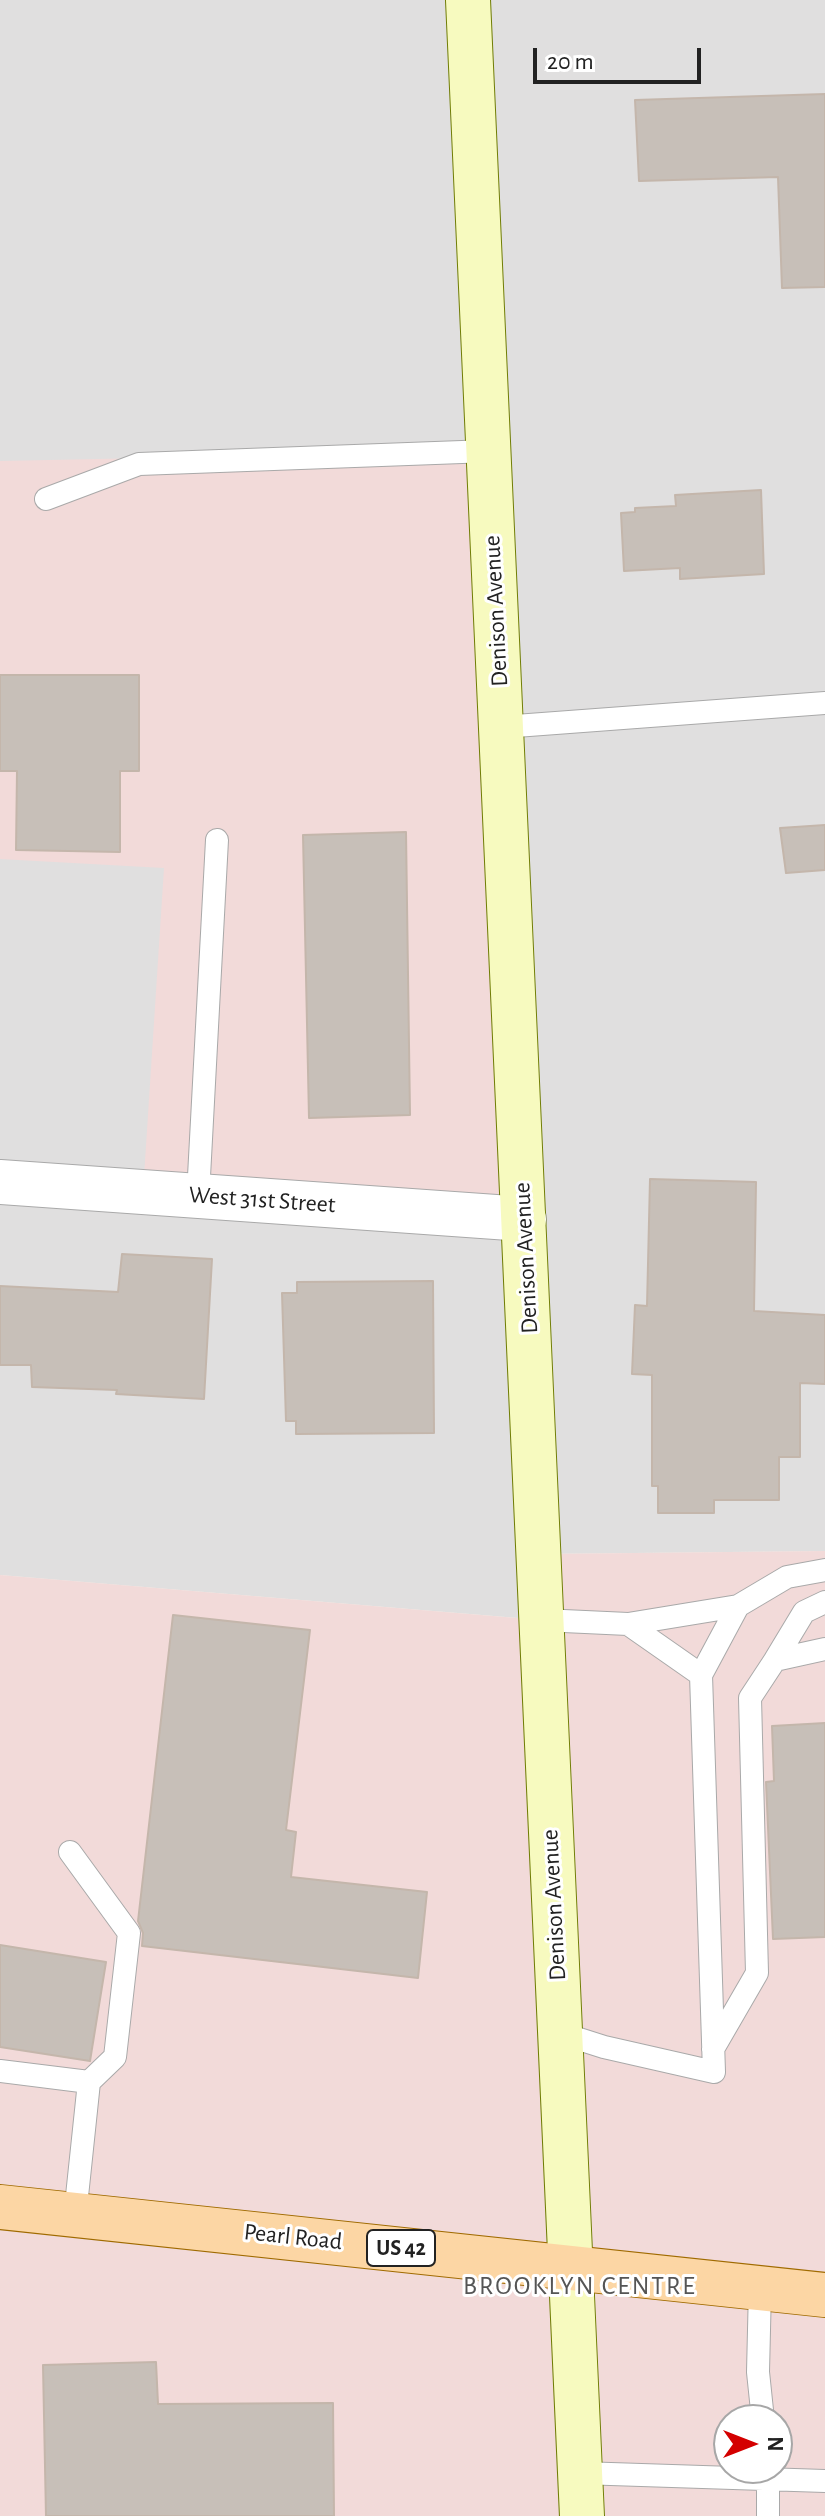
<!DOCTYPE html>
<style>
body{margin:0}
#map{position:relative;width:825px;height:2516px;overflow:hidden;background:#f2efe9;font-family:"Alegreya Sans",sans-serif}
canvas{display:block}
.north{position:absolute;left:713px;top:2404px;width:80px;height:80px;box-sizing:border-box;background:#fff;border:2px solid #a7a7a7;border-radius:50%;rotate:90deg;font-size:22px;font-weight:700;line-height:32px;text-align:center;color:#222}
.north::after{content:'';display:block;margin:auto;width:28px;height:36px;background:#d40000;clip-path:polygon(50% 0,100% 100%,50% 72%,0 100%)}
.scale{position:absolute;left:533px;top:48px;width:168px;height:36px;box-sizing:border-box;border:4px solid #222;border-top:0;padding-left:10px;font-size:24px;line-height:28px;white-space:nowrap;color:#222;-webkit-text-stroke:6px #fff;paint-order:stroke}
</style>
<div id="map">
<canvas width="825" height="2516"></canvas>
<div class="north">N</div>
<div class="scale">20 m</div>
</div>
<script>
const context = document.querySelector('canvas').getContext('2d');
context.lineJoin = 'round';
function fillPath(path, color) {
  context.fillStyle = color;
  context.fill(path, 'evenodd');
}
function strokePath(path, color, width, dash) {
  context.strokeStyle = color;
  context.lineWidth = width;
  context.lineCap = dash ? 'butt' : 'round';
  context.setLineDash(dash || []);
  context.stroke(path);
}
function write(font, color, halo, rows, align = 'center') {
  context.font = font + ' "Alegreya Sans",sans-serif';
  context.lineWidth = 6;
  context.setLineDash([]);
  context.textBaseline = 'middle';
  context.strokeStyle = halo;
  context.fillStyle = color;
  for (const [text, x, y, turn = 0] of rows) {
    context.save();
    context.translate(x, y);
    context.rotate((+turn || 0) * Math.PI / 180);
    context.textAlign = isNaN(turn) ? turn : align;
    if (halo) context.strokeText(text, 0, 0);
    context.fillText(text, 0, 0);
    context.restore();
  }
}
fillPath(new Path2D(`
 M 0,0 L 825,0 L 825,1551 L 540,1554 L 542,1620 L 0,1575 Z`), '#e0dfdf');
fillPath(new Path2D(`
 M 489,451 L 524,1219 L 143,1192 L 164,868 L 0,859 L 0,461 Z
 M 825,1551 L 825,2516 L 0,2516 L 0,1575 L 541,1620 L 539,1554 ZM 729,2420 L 777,2420 L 777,2468 L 729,2468 Z`), '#f2dad9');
const building = new Path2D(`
 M 825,94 L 825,287 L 782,288 L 778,177 L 639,181 L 635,100 Z
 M 761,490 L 764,574 L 680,579 L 680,568 L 624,571 L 621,513 L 635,512 L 635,508 L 676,506 L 675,495 Z
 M 0,675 L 139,675 L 139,771 L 120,771 L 120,852 L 16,850 L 17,771 L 0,771 Z
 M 825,825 L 825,870 L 786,873 L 780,828 Z
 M 406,832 L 410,1115 L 309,1118 L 303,835 Z
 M 650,1179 L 756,1182 L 754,1311 L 825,1315 L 825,1384 L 800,1383 L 800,1457 L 779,1457 L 779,1500 L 714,1500 L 714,1513 L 658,1513 L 658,1486 L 652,1486 L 652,1375 L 632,1374 L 635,1305 L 647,1306 Z
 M 122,1254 L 212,1259 L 204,1399 L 116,1394 L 117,1390 L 32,1387 L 31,1365 L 0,1365 L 0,1286 L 118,1292 Z
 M 433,1281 L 434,1433 L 296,1434 L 296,1421 L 286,1421 L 282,1293 L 297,1293 L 297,1282 Z
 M 173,1615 L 310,1630 L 286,1830 L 296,1832 L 291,1877 L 427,1892 L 418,1978 L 142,1946 L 143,1933 L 138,1921 Z
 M 825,1723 L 825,1937 L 773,1939 L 766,1782 L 774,1781 L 772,1726 Z
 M 0,1945 L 106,1962 L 90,2061 L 0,2047 Z
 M 156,2362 L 158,2404 L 333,2403 L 334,2516 L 46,2516 L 43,2365 Z`);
fillPath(building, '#c7bfb8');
strokePath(building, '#c4b6ab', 2);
const service = new Path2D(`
 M 46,499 L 139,464 L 489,451
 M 502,727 L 825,703
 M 198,1195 L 217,840
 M 542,1620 L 628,1624 L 738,1606 L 787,1577 L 825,1570
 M 628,1624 L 701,1675
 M 775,1660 L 804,1612 L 825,1602
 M 70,1852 L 129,1933 L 115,2057 L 89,2082
 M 560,2033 L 604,2047 L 714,2072 L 701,1675 L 738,1606
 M 713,2049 L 757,1973 L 750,1698 L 775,1660 L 825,1649
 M 0,2071 L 89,2082 L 75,2215
 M 760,2288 L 758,2372 L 763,2420
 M 768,2468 L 768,2516
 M 580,2473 L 825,2481`);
const minor = new Path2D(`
 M 0,1182 L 524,1219`);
const secondary = new Path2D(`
 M 468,0 L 582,2516`);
const primary = new Path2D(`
 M 0,2207 L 825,2295`);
strokePath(service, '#a9a9a9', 24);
strokePath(minor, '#a9a9a9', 46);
strokePath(secondary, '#707d05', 46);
strokePath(primary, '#a06b00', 46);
strokePath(service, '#fff', 22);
strokePath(minor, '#fff', 44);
strokePath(secondary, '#f7fabf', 44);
strokePath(primary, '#fcd6a4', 44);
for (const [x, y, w] of [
 [401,2248,68]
]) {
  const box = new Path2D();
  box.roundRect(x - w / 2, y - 18, w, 36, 6);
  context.fillStyle = '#fff';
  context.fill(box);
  strokePath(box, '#222', 2);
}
write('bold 22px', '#222', null, [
 ["US 42",401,2248]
]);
write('24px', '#222', '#fff', [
 ["Denison Avenue",496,611,-93],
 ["West 31st Street",262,1200,4],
 ["Denison Avenue",526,1258,-93],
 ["Denison Avenue",554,1905,-93],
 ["Pearl Road",293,2237,6]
]);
context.letterSpacing = '2px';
write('26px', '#555', '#fff', [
 ["BROOKLYN CENTRE",580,2286]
]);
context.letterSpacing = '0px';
</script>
